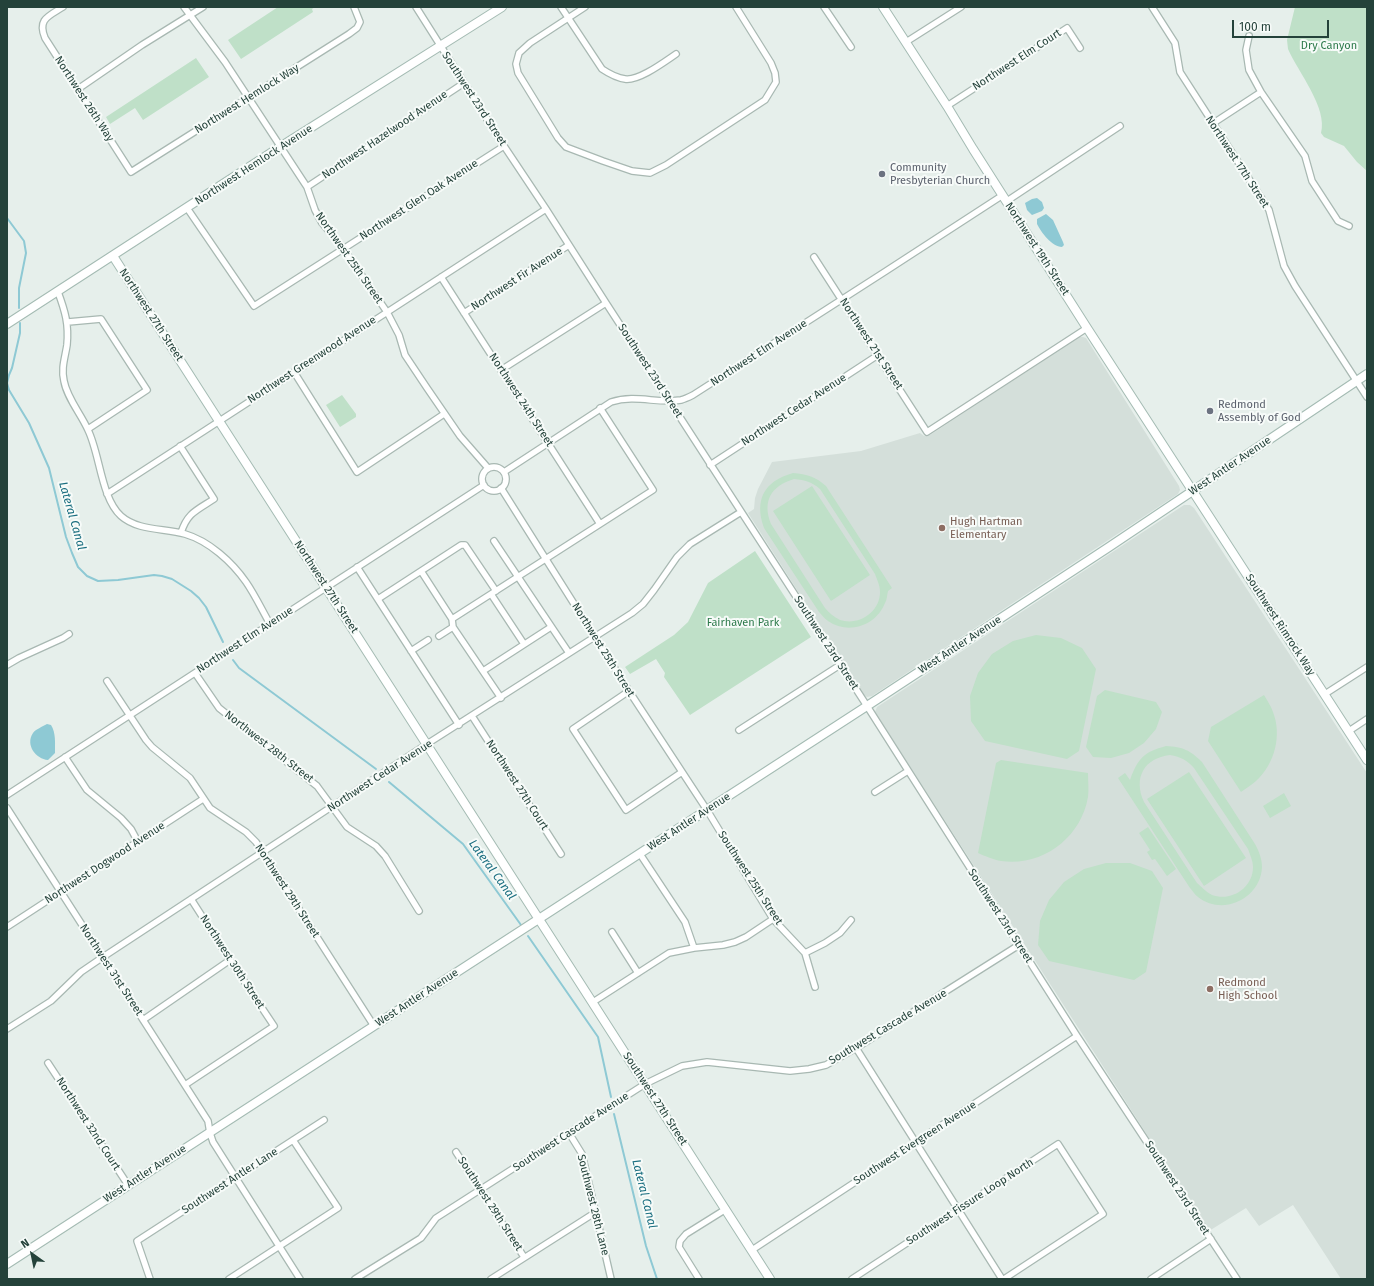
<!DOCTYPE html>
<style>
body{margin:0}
#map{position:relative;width:1374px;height:1286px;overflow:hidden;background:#e6efeb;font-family:"Fira Sans",sans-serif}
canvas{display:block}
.frame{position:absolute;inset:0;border:8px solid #24423a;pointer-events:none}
.north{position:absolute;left:12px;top:1234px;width:40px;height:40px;-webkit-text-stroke:3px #f7fbf9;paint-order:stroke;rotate:327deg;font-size:11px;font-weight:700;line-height:16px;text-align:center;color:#24423a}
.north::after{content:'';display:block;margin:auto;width:14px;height:18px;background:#24423a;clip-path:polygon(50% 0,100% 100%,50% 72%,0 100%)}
.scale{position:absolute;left:1232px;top:20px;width:97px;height:18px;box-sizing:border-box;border:2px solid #24423a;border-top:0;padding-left:5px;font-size:12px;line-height:14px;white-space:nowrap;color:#24423a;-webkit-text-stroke:3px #f7fbf9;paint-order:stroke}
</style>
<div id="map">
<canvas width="1374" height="1286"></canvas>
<div class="frame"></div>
<div class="north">N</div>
<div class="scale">100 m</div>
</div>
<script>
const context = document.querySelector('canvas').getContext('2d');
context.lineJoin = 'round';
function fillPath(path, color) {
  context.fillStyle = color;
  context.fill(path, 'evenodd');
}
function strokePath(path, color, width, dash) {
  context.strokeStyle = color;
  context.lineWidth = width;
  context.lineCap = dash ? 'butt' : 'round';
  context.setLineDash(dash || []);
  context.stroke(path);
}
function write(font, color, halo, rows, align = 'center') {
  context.font = font + ' "Fira Sans",sans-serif';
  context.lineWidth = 4;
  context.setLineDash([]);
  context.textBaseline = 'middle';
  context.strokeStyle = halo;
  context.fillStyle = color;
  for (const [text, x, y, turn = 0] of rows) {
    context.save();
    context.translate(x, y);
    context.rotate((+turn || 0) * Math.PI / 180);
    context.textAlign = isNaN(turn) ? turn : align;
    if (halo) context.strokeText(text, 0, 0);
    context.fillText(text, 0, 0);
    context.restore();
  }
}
fillPath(new Path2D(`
 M 1079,337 L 1083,337 L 1086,338 L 1179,486 L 1180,490 L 1178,494 L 872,696 L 867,697 L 864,695 L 748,513 L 754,509 L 755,498 L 758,489 L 772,462 L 861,451 L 920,433 L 924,436 L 930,435 Z
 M 1184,505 L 1190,505 L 1194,508 L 1367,773 L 1367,1279 L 1341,1279 L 1293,1205 L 1259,1226 L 1246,1208 L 1209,1231 L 875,712 L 877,707 Z`), '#d4dfda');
fillPath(new Path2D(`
 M 278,7 L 315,7 L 312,9 L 313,12 L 241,59 L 228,40 Z
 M 1295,7 L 1367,7 L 1367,171 L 1357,162 L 1344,146 L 1324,137 L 1321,133 C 1328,108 1298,72 1288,49 L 1287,40 Z
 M 196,58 L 209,77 L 143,120 L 135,108 L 110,124 L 106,117 Z
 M 342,395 L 356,414 L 356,417 L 340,427 L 326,405 Z
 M 793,473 C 807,474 816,477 826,486 L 892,588 L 888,591 C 887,595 887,600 885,603 C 876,626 848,635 828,621 C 825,619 822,615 819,612 L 764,528 C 754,500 764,481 793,473 ZM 794,479 C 805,480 812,482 820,489 L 875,574 C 877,580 880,585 880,592 C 880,612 859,626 840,620 C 834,617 829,613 825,608 L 771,524 C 762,501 771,486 794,479 Z
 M 812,486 L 870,575 L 831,601 L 773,511 Z
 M 755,551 L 811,637 L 690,715 L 664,677 L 665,673 L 656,659 L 630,674 L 625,667 L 674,635 L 688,622 L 708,583 Z
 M 1036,635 L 1061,638 L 1082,648 L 1096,669 L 1079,751 L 1067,759 L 985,741 L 971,721 L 970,696 L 978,673 L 992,654 L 1013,641 Z
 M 1105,690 L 1156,702 L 1162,712 L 1156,729 L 1144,743 L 1129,753 L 1111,758 L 1093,757 L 1086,747 L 1097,696 Z
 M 1264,695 C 1267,700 1271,706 1273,712 C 1282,735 1275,764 1256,781 C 1252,785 1246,788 1241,792 L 1208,741 L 1211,727 Z
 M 1166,746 C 1183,747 1190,750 1202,762 L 1255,844 C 1259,851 1262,859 1262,867 C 1261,898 1223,917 1198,897 C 1195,895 1193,891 1190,888 L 1118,778 L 1125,773 L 1130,780 C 1138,758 1144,752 1166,746 ZM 1170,755 C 1181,757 1187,760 1194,768 L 1248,849 C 1250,855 1253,861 1253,867 C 1253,888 1231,902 1212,895 C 1206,892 1202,887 1197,883 L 1144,802 C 1133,778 1144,758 1170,755 Z
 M 1001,760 L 1088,773 C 1088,781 1089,790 1088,797 C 1081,838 1042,867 1001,861 C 994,860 985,856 978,853 L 996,763 Z
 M 1189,772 L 1246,858 L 1204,886 L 1147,799 Z
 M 1284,793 L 1291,806 L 1270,818 L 1263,806 Z
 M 1148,827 L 1176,869 L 1167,876 L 1155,859 L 1152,860 L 1147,852 L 1150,850 L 1139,833 Z
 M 1106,863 L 1130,863 L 1152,871 L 1163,888 L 1146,972 L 1134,980 L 1049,961 L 1038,945 L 1040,921 L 1049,900 L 1064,882 L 1084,869 Z`), '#bfe0c8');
fillPath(new Path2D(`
 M 1037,198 L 1042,202 L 1044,208 L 1042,211 L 1032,215 L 1027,210 L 1025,203 L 1032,199 Z
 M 1046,214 L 1053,220 L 1063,242 L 1064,245 L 1062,247 C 1052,247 1041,232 1037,224 L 1037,219 Z
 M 47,724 L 51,725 C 56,733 55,743 55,753 L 48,760 C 36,759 25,745 33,733 C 36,729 42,727 47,724 Z`), '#8ec9d4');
strokePath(new Path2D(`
 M 7,218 L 24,241 L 26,253 L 19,288 L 19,308
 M 20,323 L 20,333 L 12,368 L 9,375 L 7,383 L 9,390 L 29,423 L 49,468 L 66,537 L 72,553 L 78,567 L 87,576 L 98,581 L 118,580 L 154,575 L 162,576 L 172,579 L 191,591 L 199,598 L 206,607 L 223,642
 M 233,660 L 239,668 L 376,769
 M 389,782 L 463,844 L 521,925
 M 528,936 L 598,1037 L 611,1097
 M 614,1114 L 646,1246 L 657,1279`), '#8ec9d4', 2);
const street = new Path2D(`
 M 63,7 C 49,16 37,19 45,38 L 131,172 L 349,34 L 357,28 L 360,22 L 354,7
 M 184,7 L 225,62 L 307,187 L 315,210 L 322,223 L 343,248 L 387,312 L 399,335 L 405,355 L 427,388 L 460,436 L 488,468
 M 416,7 L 504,146 L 546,209 L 606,303 L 867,706 L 1077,1036 L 1237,1279
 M 561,7 L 602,69 C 608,73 617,78 625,79 C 639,81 664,62 676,54
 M 585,7 L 530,43 L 519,53 L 516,64 L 518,73 L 558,138 L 566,147 L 603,161 L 632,171 L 650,173 L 666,165 L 765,100 L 776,82 L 775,73 L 771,63 L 736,7
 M 824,7 L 851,47
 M 1152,7 L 1175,43 L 1180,72 L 1269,210 L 1284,266 L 1295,286 L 1367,397
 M 1249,36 L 1246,50 L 1249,70 L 1261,92 L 1305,156 L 1312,181 L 1338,221 L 1349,226
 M 906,42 L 961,7
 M 78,89 L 142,45 L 203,7
 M 947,106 L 1067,28 L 1080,48
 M 1212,124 L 1261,92
 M 307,187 L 464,83
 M 1007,201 L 1120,126
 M 187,208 L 254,306 L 504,146
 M 814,257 L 927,432 L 1087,328
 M 441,277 L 600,524
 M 58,292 C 65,311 69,324 67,345 C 65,358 61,368 64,381 C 67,398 81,414 88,430 C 100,454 101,498 121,516 C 138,531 164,528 185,534 C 209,541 232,562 246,582 C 255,595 262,610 270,624
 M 464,313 L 569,245
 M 68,322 L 101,319 L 147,390 L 88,429
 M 501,370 L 606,303
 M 294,372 L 357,472 L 444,414
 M 180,446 L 214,499 C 197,510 187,513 181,533
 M 710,465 L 878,355
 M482 479a12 12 0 1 1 24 0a12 12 0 1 1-24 0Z
 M 504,472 L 611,402 C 636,394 657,404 681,400 C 685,399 689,397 693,395 L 886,271 L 1003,195
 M 501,488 L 629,691 L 707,810 L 773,919 L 805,953 L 815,987
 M 107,494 L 546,209
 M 494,541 L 569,653
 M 357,567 L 459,725
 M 421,571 L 452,619 L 453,627 L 501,698
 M 491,594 L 524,644
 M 378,599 L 461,545 L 465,545 L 496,591
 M 452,619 L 653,490 L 600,408
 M 439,636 L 453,627
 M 411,651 L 428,640
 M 7,665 L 19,658 L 63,638 L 69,634
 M 483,671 L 551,627
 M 195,673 L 219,708 L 317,786 L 347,827 L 376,846 L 385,856 L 419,911
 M 107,681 L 146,740 L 152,747 L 190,778 L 210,808 L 246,832 L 256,842 L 374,1026
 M 629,691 L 573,729 L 626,810 L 682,772
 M 1325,694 L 1367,667
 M 472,716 L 561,854
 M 739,730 L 840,665
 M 1349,731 L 1367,719
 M 65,757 L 87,790 L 121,818 L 131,829 L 138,842
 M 875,792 L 908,771
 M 7,795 L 484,485
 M 7,808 L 208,1121 L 210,1133 L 213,1142 L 300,1279
 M 640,854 L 685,922 L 694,948
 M 7,927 L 203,799
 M 612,932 L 638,973
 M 805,953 L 825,943 L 840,933 L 851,920
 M 593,1002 L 669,953 L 694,948 L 723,945 L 735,942 L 746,937 L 773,919
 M 143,1020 L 230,960
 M 7,1029 L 51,1001 L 81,972 L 103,957 L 427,744 L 632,613 L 643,604 L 654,590 L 677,557 L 690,544 L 741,512
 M 856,1048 L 1002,1279
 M 48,1063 L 128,1185
 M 185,1085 L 274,1026 L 230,960 L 191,899
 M 569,1133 L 582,1154 L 611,1279
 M 456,1152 L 524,1257
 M 752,1250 L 1077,1036
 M 150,1279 L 137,1241 L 324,1120
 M 229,1279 L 338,1208 L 293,1140
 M 355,1279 L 421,1238 L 436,1218 L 645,1084 L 682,1066 L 707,1062 L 790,1071 L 809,1069 L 826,1065 L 856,1048 L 1019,945
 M 491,1279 L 596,1212
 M 699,1279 L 679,1247 L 680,1241 L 686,1234 L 726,1209
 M 852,1279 L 1058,1144 L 1103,1214 L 1004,1279
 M 1151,1279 L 1211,1239`);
const secondary = new Path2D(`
 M 883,7 L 947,106 L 973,149 L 1087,328 L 1367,760
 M 113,256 L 770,1279
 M 7,324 L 280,147 L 502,7
 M 7,1264 L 867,706 L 1109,547 L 1367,374`);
strokePath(street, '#a8b8b2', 8);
strokePath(secondary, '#a4bbb3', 10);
strokePath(street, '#fff', 5.5);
strokePath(secondary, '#fff', 8);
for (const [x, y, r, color] of [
 [882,174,4,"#6b7280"],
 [1210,411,4,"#6b7280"],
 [942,528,4,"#8d6e63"],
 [1210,989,4,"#8d6e63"]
]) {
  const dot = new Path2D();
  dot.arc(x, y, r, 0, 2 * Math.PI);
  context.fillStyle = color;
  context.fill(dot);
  strokePath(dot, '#f7fbf9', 1.5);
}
write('11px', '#2d7a4b', '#f7fbf9', [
 ["Dry Canyon",1329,46],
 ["Fairhaven Park",743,623]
]);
write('11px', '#24423a', '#f7fbf9', [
 ["Northwest Elm Court",1017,60,-33],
 ["Northwest 26th Way",84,99,57],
 ["Northwest Hemlock Way",247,99,-32],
 ["Southwest 23rd Street",474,99,57],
 ["Northwest Hazelwood Avenue",385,135,-34],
 ["Northwest 17th Street",1237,162,57],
 ["Northwest Hemlock Avenue",254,165,-33],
 ["Northwest Glen Oak Avenue",419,200,-33],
 ["Northwest 19th Street",1037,249,57],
 ["Northwest 25th Street",349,258,55],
 ["Northwest Fir Avenue",517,279,-33],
 ["Northwest 27th Street",151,315,57],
 ["Northwest 21st Street",871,344,57],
 ["Northwest Elm Avenue",759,353,-33],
 ["Northwest Greenwood Avenue",312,360,-33],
 ["Southwest 23rd Street",650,371,57],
 ["Northwest 24th Street",521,400,57],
 ["Northwest Cedar Avenue",794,410,-33],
 ["West Antler Avenue",1230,466,-34],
 ["Northwest 27th Street",326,587,57],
 ["Southwest Rimrock Way",1280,625,57],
 ["Northwest Elm Avenue",245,640,-33],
 ["Southwest 23rd Street",826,643,57],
 ["West Antler Avenue",960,645,-33],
 ["Northwest 25th Street",603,650,58],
 ["Northwest 28th Street",269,747,38],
 ["Northwest Cedar Avenue",380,776,-33],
 ["Northwest 27th Court",517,785,57],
 ["West Antler Avenue",689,822,-33],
 ["Northwest Dogwood Avenue",105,863,-33],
 ["Southwest 25th Street",750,878,57],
 ["Northwest 29th Street",287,891,57],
 ["Southwest 23rd Street",1000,916,57],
 ["Northwest 30th Street",232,962,57],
 ["Northwest 31st Street",111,970,57],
 ["West Antler Avenue",417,998,-33],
 ["Southwest Cascade Avenue",888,1027,-31],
 ["Southwest 27th Street",655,1099,57],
 ["Northwest 32nd Court",88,1124,57],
 ["Southwest Cascade Avenue",571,1132,-33],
 ["Southwest Evergreen Avenue",915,1143,-33],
 ["West Antler Avenue",145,1174,-33],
 ["Southwest Antler Lane",230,1181,-33],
 ["Southwest 23rd Street",1177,1188,57],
 ["Southwest Fissure Loop North",970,1202,-33],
 ["Southwest 29th Street",490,1204,57],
 ["Southwest 28th Lane",593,1205,76]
]);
write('11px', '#5b616d', '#f7fbf9', [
 ["Community",890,168],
 ["Presbyterian Church",890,181],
 ["Redmond",1218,405],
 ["Assembly of God",1218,418]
], 'left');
write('11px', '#785e54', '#f7fbf9', [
 ["Hugh Hartman",950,522],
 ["Elementary",950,535],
 ["Redmond",1218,983],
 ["High School",1218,996]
], 'left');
write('italic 12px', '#1c6f80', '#f7fbf9', [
 ["Lateral Canal",72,516,74],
 ["Lateral Canal",492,870,54],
 ["Lateral Canal",644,1194,76]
]);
</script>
